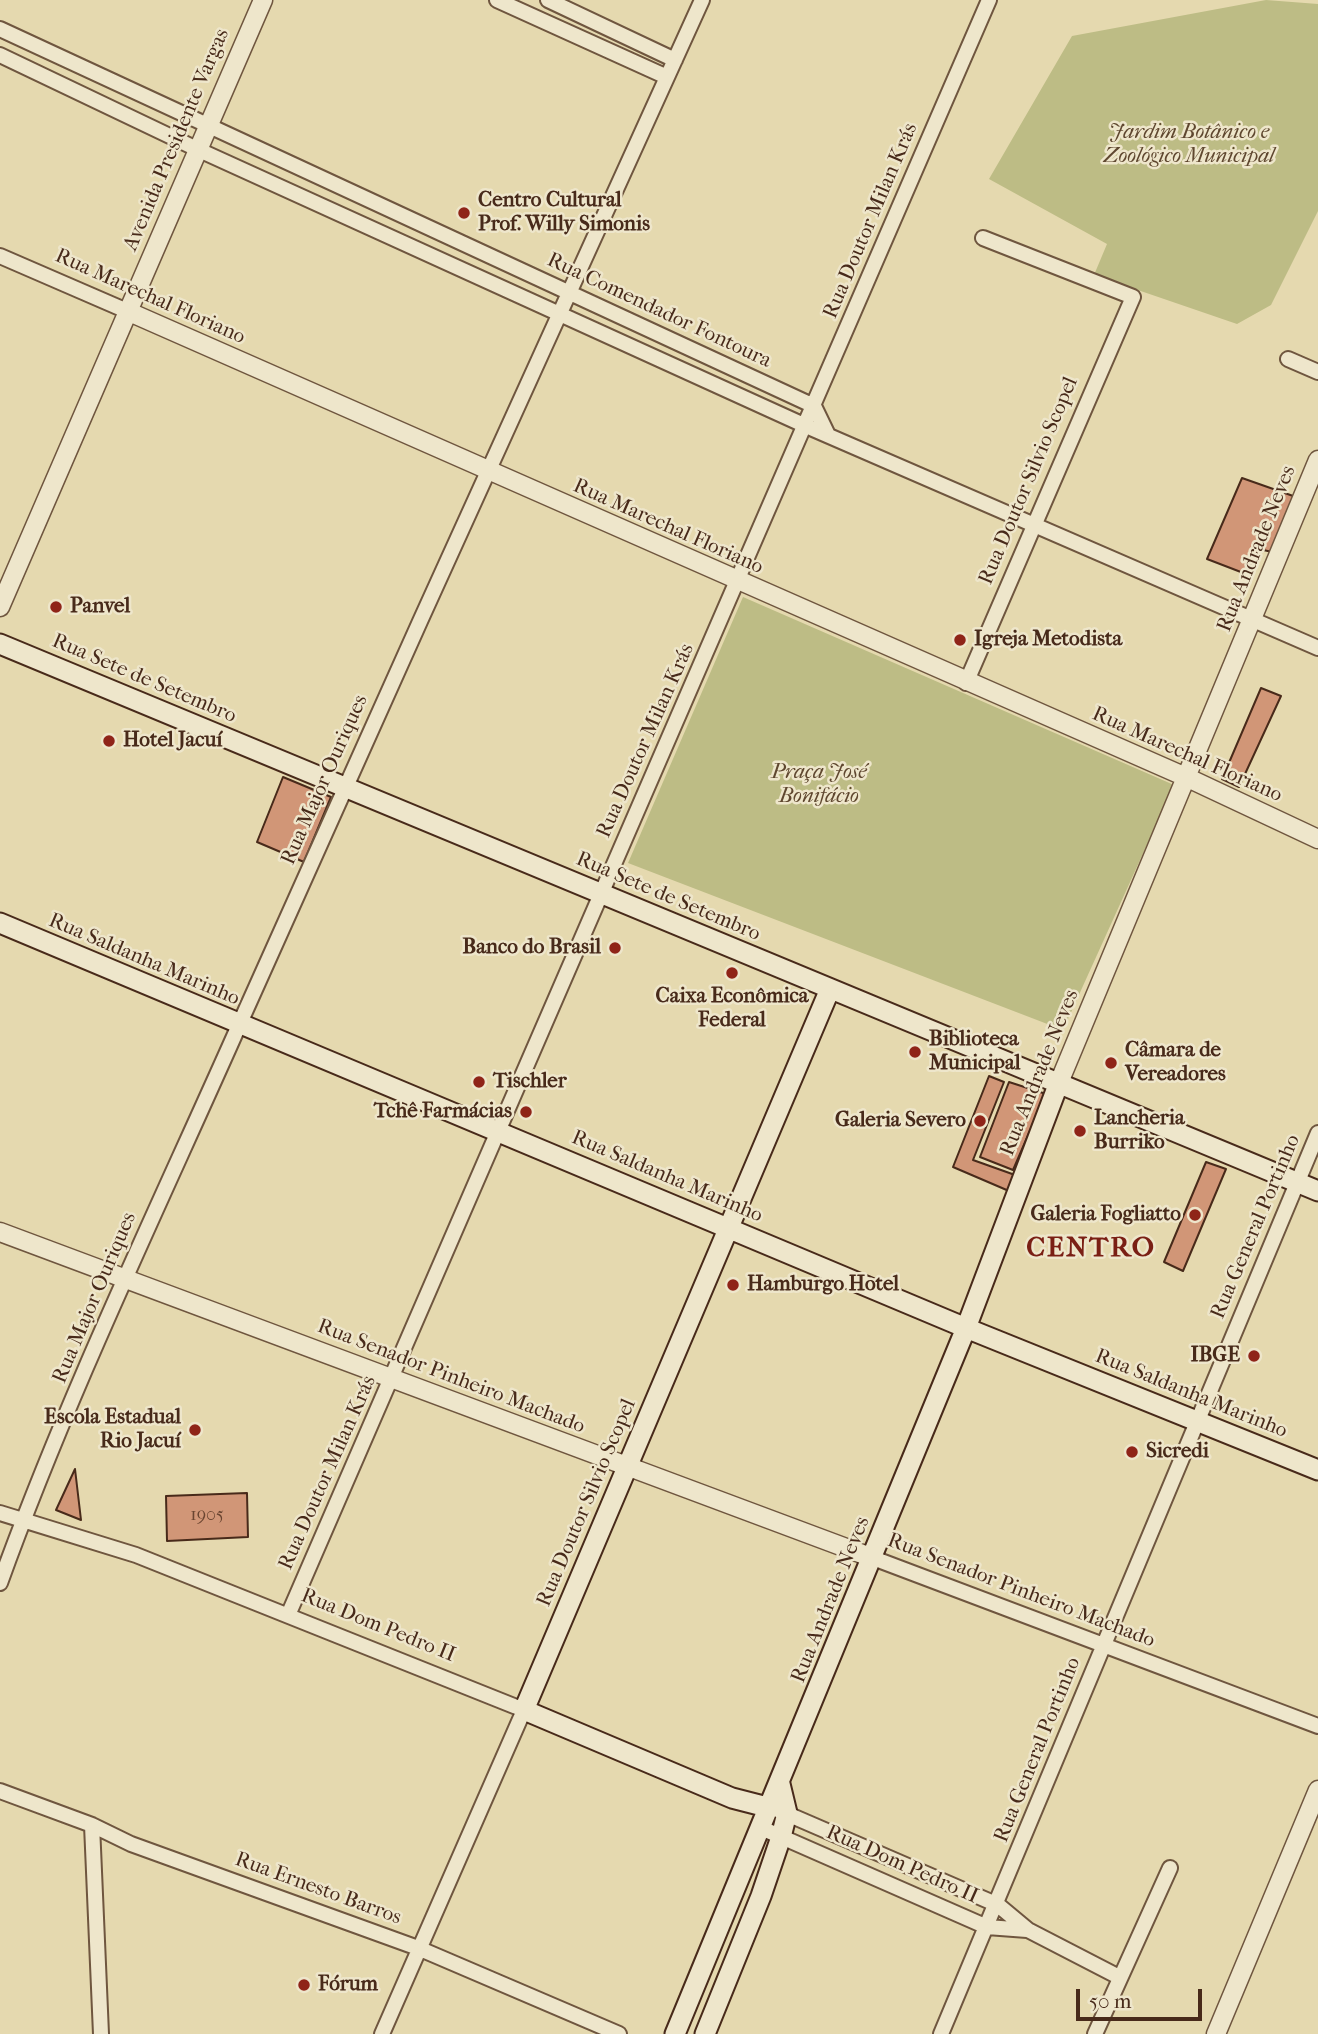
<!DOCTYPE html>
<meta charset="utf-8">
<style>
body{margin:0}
#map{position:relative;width:1318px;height:2034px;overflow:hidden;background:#e5d9af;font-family:"IM FELL French Canon",serif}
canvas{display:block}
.scale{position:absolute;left:1076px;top:1989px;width:126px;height:32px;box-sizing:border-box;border:4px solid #482a1a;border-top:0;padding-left:9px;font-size:21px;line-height:24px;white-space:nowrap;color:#482a1a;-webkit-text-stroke:5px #eee6cb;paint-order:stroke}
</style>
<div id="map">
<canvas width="1318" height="2034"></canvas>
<div class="scale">50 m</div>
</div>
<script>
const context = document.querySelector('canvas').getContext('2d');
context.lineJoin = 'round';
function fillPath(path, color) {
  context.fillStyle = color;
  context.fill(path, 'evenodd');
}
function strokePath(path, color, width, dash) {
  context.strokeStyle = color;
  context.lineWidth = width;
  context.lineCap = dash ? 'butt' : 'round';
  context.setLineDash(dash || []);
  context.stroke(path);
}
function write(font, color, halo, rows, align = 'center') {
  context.font = font + ' "IM FELL French Canon",serif';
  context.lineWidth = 5;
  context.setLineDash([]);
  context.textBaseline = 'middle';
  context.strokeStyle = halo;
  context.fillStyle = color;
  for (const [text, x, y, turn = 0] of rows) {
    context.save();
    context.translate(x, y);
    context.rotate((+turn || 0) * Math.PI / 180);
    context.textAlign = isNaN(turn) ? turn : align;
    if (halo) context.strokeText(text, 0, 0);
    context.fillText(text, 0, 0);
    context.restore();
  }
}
fillPath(new Path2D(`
 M 1266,0 L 1318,4 L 1318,211 L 1271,305 L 1237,324 L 1094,275 L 1107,244 L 989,179 L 1072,36 Z
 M 743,597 L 1174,785 L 1063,1030 L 628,863 Z`), '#bdbc85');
const building = new Path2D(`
 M 1242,478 L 1296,497 L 1272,552 L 1259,549 L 1246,574 L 1207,559 Z
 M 1261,688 L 1281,696 L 1239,787 L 1222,779 Z
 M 283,777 L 331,797 L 304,862 L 257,842 Z
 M 989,1076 L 1004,1082 L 973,1160 L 1015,1175 L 1009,1191 L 953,1167 Z
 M 1009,1082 L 1046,1094 L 1013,1170 L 980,1157 Z
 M 1206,1162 L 1226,1169 L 1183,1271 L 1164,1262 Z
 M 75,1469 L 81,1520 L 56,1510 Z
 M 247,1493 L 248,1537 L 167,1541 L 166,1496 Z`);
fillPath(building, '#d19677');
strokePath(building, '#482a1a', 2);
const minor = new Path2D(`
 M 497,0 L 667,77
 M 548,0 L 675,60
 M 0,29 L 814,406 L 828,435
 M 0,55 L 199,150 L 806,426 L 1318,648
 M 0,256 L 127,311
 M 1288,359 L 1318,372
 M 966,683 L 1133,297 L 983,238
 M 0,1513 L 136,1555 L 524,1710 L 382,2034
 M 873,1558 L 1318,1726
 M 0,1583 C 69,1392 158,1208 240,1023 C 392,681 547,341 702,0
 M 289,1613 L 989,0
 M 0,1791 L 92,1825 L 131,1844 L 418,1948 L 619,2034
 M 778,1810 L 998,1905 L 1028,1930 L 1119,1977
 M 92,1825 L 101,2034
 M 759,1827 L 987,1927 L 1027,1930
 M 941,2034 L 1318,1133
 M 1095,2034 L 1170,1868`);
const tertiary = new Path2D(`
 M 127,311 L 1188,778 L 1318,839
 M 0,607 L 263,0
 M 1058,1085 L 1318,460
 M 0,1232 L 873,1558
 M 1216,2034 L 1318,1790`);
const secondary = new Path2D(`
 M 0,644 L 1318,1191
 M 0,923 L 966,1328 L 1318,1470
 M 767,1807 L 732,1798 L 524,1710 L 830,989
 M 675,2034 L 966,1328 L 1058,1085
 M 705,2034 L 761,1896 L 781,1837 L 787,1813 L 780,1784`);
strokePath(minor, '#6f563f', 18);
strokePath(tertiary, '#6f563f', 21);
strokePath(secondary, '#482a1a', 23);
strokePath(minor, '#eee6cb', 14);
strokePath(tertiary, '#eee6cb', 18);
strokePath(secondary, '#eee6cb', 19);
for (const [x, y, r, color] of [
 [464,213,7,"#8f2418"],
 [56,607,7,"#8f2418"],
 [960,640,7,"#8f2418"],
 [109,741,7,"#8f2418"],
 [615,948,7,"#8f2418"],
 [732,973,7,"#8f2418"],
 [915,1052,7,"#8f2418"],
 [1111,1063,7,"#8f2418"],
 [479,1082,7,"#8f2418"],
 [526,1112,7,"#8f2418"],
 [980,1121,7,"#8f2418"],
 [1080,1131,7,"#8f2418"],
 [1195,1215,7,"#8f2418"],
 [733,1285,7,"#8f2418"],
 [1254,1356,7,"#8f2418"],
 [195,1430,7,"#8f2418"],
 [1132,1452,7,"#8f2418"],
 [304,1985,7,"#8f2418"]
]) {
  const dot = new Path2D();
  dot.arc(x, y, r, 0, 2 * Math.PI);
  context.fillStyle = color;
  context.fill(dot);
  strokePath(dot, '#eee6cb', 2.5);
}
write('18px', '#6a4531', null, [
 ["1905",207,1516]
]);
write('italic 21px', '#5f472f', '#eee6cb', [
 ["Jardim Botânico e",1189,133],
 ["Zoológico Municipal",1189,157],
 ["Praça José",819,773],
 ["Bonifácio",819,797]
]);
write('21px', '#482a1a', '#eee6cb', [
 ["Avenida Presidente Vargas",177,140,-67],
 ["Rua Doutor Milan Krás",871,221,-67],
 ["Rua Marechal Floriano",150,297,24],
 ["Rua Comendador Fontoura",659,311,25],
 ["Rua Doutor Silvio Scopel",1029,481,-67],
 ["Rua Marechal Floriano",668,527,24],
 ["Rua Andrade Neves",1257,549,-68],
 ["Rua Sete de Setembro",144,679,23],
 ["Rua Doutor Milan Krás",646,741,-66],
 ["Rua Marechal Floriano",1187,755,24],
 ["Rua Major Ouriques",325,780,-66],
 ["Rua Sete de Setembro",668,897,23],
 ["Rua Saldanha Marinho",144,960,23],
 ["Rua Andrade Neves",1040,1073,-68],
 ["Rua Saldanha Marinho",667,1177,23],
 ["Rua General Portinho",1256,1227,-67],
 ["Rua Major Ouriques",95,1298,-67],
 ["Rua Senador Pinheiro Machado",451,1377,21],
 ["Rua Saldanha Marinho",1191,1394,22],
 ["Rua Doutor Milan Krás",328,1473,-66],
 ["Rua Doutor Silvio Scopel",587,1503,-67],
 ["Rua Senador Pinheiro Machado",1021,1591,21],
 ["Rua Andrade Neves",831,1600,-68],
 ["Rua Dom Pedro II",378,1626,22],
 ["Rua General Portinho",1038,1750,-68],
 ["Rua Dom Pedro II",902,1865,24],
 ["Rua Ernesto Barros",318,1889,20]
]);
write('bold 21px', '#482a1a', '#eee6cb', [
 ["Centro Cultural",478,201],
 ["Prof. Willy Simonis",478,225],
 ["Panvel",70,607],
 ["Igreja Metodista",974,640],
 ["Hotel Jacuí",123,741],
 ["Banco do Brasil",601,948,"right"],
 ["Caixa Econômica",732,997,"center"],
 ["Federal",732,1021,"center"],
 ["Biblioteca",929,1040],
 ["Municipal",929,1064],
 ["Câmara de",1125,1051],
 ["Vereadores",1125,1075],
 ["Tischler",493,1082],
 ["Tchê Farmácias",512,1112,"right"],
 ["Lancheria",1094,1119],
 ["Burriko",1094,1143],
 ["Galeria Severo",966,1121,"right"],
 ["Galeria Fogliatto",1181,1215,"right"],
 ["Hamburgo Hotel",747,1285],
 ["IBGE",1240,1356,"right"],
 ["Escola Estadual",181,1418,"right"],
 ["Rio Jacuí",181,1442,"right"],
 ["Sicredi",1146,1452],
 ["Fórum",318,1985]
], 'left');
context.letterSpacing = '2px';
write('bold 28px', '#7a1f14', '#eee6cb', [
 ["CENTRO",1091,1249]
]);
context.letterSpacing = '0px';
</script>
